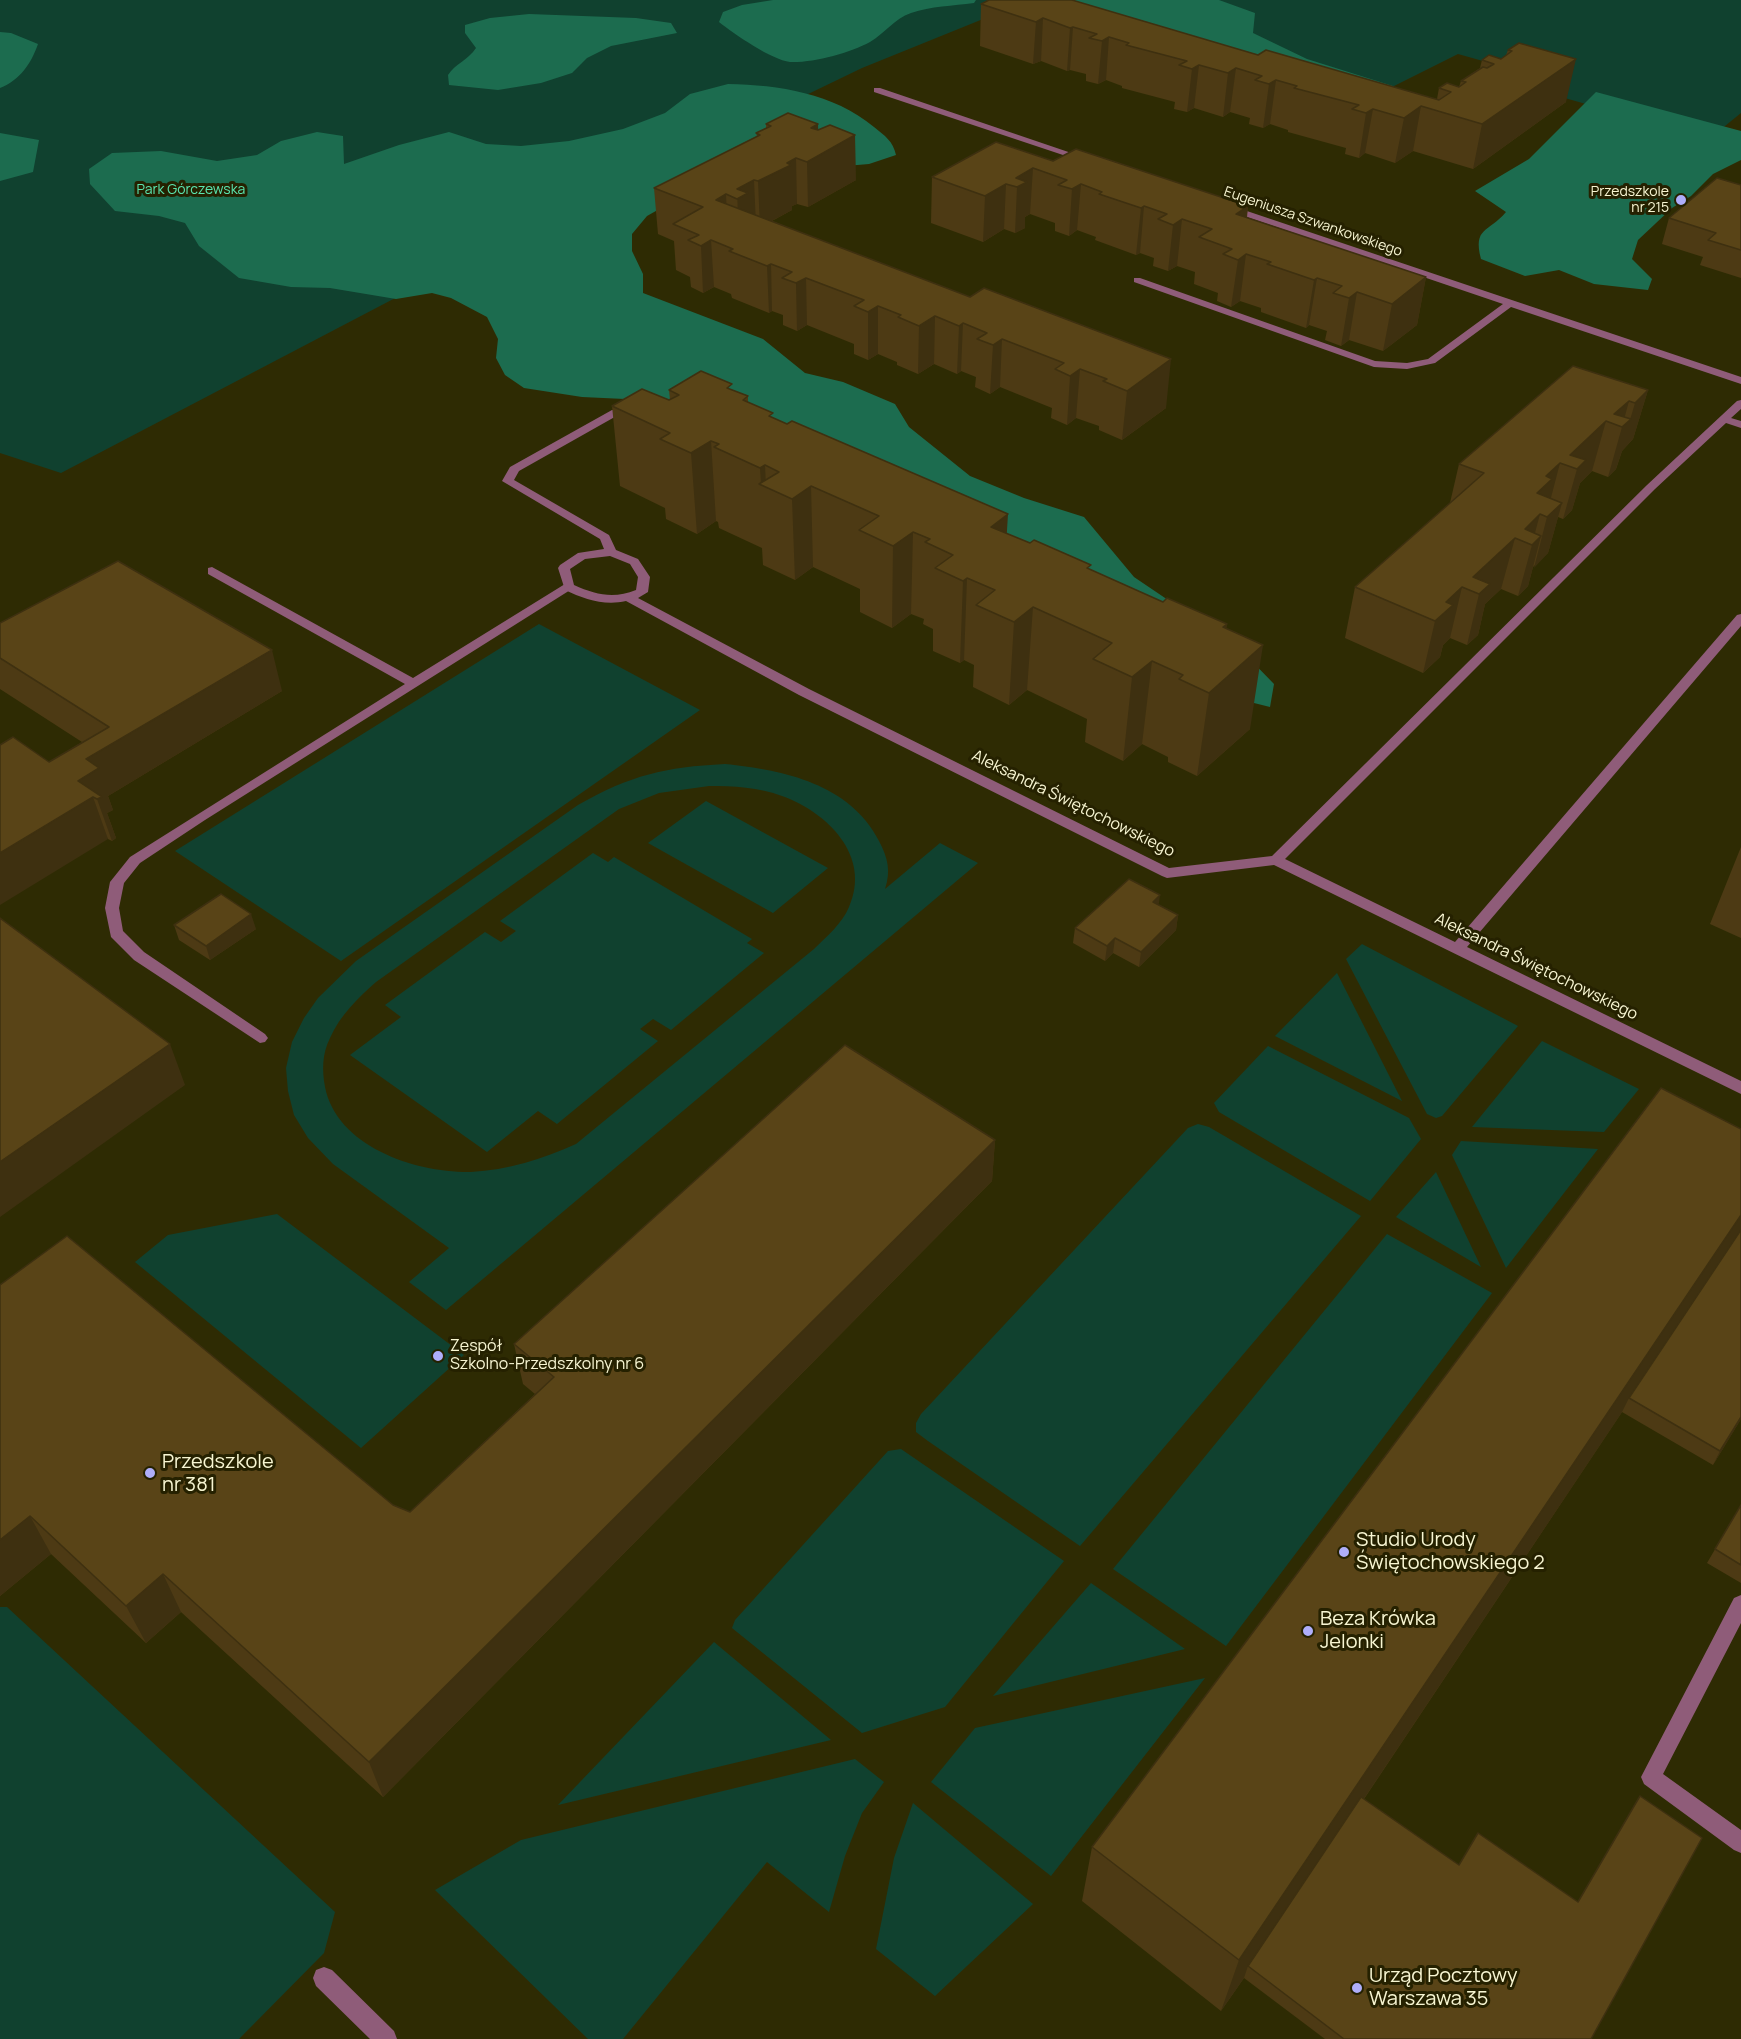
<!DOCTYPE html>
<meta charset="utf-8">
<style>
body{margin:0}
canvas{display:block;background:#2e2b03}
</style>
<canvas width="1741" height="2039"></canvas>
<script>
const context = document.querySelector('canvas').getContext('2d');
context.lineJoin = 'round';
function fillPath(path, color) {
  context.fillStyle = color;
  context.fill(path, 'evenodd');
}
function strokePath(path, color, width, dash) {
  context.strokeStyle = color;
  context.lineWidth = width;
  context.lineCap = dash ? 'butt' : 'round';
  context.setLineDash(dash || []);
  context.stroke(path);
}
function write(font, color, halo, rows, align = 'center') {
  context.font = font + ' Manrope,sans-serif';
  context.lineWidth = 6;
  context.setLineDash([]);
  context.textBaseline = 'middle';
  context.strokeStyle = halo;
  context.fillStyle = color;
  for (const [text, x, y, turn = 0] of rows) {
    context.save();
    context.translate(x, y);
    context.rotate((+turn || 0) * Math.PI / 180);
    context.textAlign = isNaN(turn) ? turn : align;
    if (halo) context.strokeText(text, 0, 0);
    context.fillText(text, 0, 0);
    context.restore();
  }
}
fillPath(new Path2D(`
 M 0,0 L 1030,0 L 862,68 L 506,240 L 61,473 L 0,453 Z
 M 1044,0 L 1741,0 L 1741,113 L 1709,139 L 1498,79 L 1515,70 L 1458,54 L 1374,96 Z
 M 539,624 L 700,710 L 341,961 L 175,851 Z
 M 725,764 C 784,770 850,784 879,841 C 888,858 891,871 885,889 L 940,843 L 978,863 L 446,1310 L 409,1282 L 449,1248 L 333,1164 L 308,1138 L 294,1115 L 288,1091 L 286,1068 L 292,1042 L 304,1018 L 318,998 L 356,961 L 578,805 C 631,775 665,767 725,764 ZM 709,786 C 733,786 759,787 782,796 C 827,812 872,856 849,907 C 842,924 826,937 814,949 L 576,1144 C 542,1159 508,1170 471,1172 C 416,1173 337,1147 325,1087 C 322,1070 322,1054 330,1038 C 340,1015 358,998 376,982 L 619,809 L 659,793 Z
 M 706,801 L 828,868 L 773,913 L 648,843 Z
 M 593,853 L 608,862 L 614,857 L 752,939 L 747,943 L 764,953 L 671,1030 L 653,1019 L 640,1029 L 658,1041 L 557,1124 L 538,1111 L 487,1152 L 350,1055 L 401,1017 L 385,1005 L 485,932 L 501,942 L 516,931 L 500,921 Z
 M 1362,944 L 1518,1026 L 1442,1116 L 1436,1118 L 1427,1114 L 1346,959 Z
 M 1337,973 L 1402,1101 L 1275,1036 Z
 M 1542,1041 L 1639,1089 L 1604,1132 L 1472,1127 Z
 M 1268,1046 L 1409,1118 L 1421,1139 L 1370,1201 L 1219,1112 L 1214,1103 Z
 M 1198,1124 L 1209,1127 L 1361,1216 L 1080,1546 L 928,1441 L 916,1432 L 916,1423 L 921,1414 L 1188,1128 Z
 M 1461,1141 L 1598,1149 L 1506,1268 L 1452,1155 Z
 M 1436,1172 L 1481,1267 L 1396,1217 Z
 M 277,1214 L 464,1355 L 361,1448 L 135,1262 L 168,1235 Z
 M 1387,1234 L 1492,1293 L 1226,1646 L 1113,1569 Z
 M 901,1449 L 1064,1561 L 945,1707 L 862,1733 L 732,1628 L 735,1620 L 888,1451 Z
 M 1091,1583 L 1185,1649 L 993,1696 Z
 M 0,1607 L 7,1607 L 335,1912 L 324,1953 L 239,2039 L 0,2039 Z
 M 714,1642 L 831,1740 L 558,1805 Z
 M 1205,1678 L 1051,1876 L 931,1782 L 975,1728 Z
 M 855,1759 L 884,1782 L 862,1813 L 845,1856 L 829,1912 L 767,1862 L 623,2039 L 588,2039 L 435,1890 L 521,1840 Z
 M 913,1803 L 1033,1904 L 935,1996 L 876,1949 L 894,1858 Z`), '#10412f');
fillPath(new Path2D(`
 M 773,0 L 976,0 L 974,3 C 953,6 931,6 911,13 C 894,19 885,33 870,42 C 850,53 813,63 790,62 C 772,60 734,34 719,22 L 723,12 L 742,5 Z
 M 1030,0 L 1219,0 L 1255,13 L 1253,33 L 1307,59 L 1393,86 L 1405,95 L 1374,112 L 1266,83 Z
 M 529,14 L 636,18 L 671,23 L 677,33 L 611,46 L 587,58 L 572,73 L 541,83 L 498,90 L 449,85 L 448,75 C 455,64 468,60 476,48 L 465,33 L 465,25 L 490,18 Z
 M 0,32 L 11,33 L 38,44 C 31,64 20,80 0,88 Z
 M 728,84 C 779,85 833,93 874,127 C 885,136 893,141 896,155 L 869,164 L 716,177 L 647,216 L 632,234 L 632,251 L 643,274 L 643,293 L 763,339 L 805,373 L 843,382 L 895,404 L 909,427 L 970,476 L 1024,498 L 1084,517 L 1134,577 L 1239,648 L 1274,684 L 1270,707 L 1206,691 L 650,407 L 625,399 L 582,397 L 524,388 L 505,375 L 496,358 L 498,339 L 487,317 L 451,298 L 432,293 L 396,299 L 330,288 L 291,287 L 239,278 L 199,246 L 185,223 L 159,216 L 115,211 L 90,184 L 89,169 L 112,153 L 161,151 L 217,161 L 257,155 L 281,141 L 317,132 L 343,136 L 344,164 L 399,145 L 449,132 L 486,144 L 521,146 L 569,141 L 623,129 L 665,113 L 690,94 Z
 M 1596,92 L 1741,131 L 1741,160 L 1713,174 L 1691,196 L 1672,208 L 1638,240 L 1632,259 L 1652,279 L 1648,290 L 1594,284 L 1559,270 L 1525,276 L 1481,259 C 1473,227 1488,233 1506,212 L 1475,191 L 1529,159 Z
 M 0,133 L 39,140 L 33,172 L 0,181 Z`), '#1c6c4f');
fillPath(new Path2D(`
 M 212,567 L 413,678 L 565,584 L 569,583 L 575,587 L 205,820 L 140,863 L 124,883 L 119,908 L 123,931 L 144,952 L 265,1034 L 268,1038 L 265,1042 L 260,1043 L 134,960 L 111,937 L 105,908 L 110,882 L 130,857 L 405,684 L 208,574 L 208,568 Z`), '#8f5c79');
fillPath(new Path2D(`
 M 874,88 L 880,88 L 1089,159 L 1081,161 L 874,92 Z
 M 1229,205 L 1741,377 L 1741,384 L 1511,307 L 1435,363 L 1407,369 L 1374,367 L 1134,282 L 1134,278 L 1140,278 L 1375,361 L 1407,363 L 1428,359 L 1503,304 L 1226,210 L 1224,208 Z
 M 1741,400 L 1741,409 L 1731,418 L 1741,421 L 1741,428 L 1726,423 L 1655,489 L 1285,859 L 1455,942 L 1737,615 L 1741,614 L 1741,626 L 1467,947 L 1741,1081 L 1741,1094 L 1274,865 L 1167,878 L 1162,876 L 799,695 L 626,601 C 604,606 584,599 565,590 L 558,568 L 560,565 L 578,553 L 604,549 L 600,539 L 502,481 L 510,467 L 612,410 L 620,410 L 620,414 L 519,471 L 514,480 L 609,535 L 616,550 L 638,559 L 650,577 L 648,592 L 638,598 L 809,689 L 1169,868 L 1272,856 L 1647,485 L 1737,401 ZM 610,556 L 630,564 L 638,577 L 636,590 C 614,599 596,595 574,585 L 570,569 L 585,559 Z
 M 1741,1595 L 1741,1623 L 1663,1774 L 1741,1830 L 1741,1853 L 1734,1850 L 1644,1784 L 1641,1777 L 1734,1598 Z
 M 324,1967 L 332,1970 L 394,2031 L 397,2039 L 370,2039 L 316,1986 L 313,1978 L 316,1970 Z`), '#8f5c79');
fillPath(new Path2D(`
 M 981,4 L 1258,55 L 1437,99 L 1439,88 L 1459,87 L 1461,81 L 1480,68 L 1482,60 L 1501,59 L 1506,55 L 1508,50 L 1519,43 L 1566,102 L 1473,169 L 1413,151 L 1395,163 L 1365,153 L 1359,158 L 1345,154 L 1346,148 L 1288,132 L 1288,130 L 1270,124 L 1263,128 L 1249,124 L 1250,118 L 1230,112 L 1223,117 L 1194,108 L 1187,112 L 1174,109 L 1175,102 L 1122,88 L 1122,86 L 1106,80 L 1098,84 L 1086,81 L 1086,74 L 1070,70 L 1067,71 L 1041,61 L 1033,64 L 980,46 Z
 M 766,124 L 818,130 L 856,180 L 808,207 L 797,204 L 792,206 L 792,210 L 772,221 L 970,297 L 1166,408 L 1122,440 L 1099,430 L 1099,426 L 1076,418 L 1067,425 L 1051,418 L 1052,408 L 1000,387 L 990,394 L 975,387 L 976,377 L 961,371 L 957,374 L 934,364 L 918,374 L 897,365 L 897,362 L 878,354 L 868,360 L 854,354 L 854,344 L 807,325 L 797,331 L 783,325 L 783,315 L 772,311 L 769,313 L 732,298 L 731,294 L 714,287 L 703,293 L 691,287 L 690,277 L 676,270 L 674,241 L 658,234 L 654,188 L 757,136 L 756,133 L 766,128 Z
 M 1053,161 L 1248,206 L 1247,218 L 1426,277 L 1417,325 L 1383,351 L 1349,340 L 1341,346 L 1325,340 L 1327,331 L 1309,325 L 1306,328 L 1261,312 L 1261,308 L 1240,301 L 1231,307 L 1217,301 L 1218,293 L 1194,284 L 1195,272 L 1177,266 L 1168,271 L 1153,266 L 1154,258 L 1140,253 L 1136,255 L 1095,240 L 1096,237 L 1077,230 L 1069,236 L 1055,231 L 1055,223 L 1030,214 L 1025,217 L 1025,228 L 1015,233 L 1004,229 L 983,242 L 931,223 L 932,177 Z
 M 1741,185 L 1741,278 L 1700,265 L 1703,257 L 1662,244 L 1669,218 Z
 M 669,390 L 732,390 L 748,396 L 748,402 L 773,418 L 1006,533 L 1163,602 L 1227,624 L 1226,628 L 1250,729 L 1197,776 L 1168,762 L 1168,757 L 1142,744 L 1123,761 L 1085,742 L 1087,719 L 1027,690 L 1009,705 L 973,687 L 974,665 L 964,660 L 960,663 L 933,651 L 933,629 L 923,624 L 924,619 L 911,614 L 892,628 L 860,612 L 860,589 L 813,567 L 795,580 L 763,565 L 762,548 L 719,528 L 718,522 L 716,521 L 697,534 L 666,519 L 665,508 L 620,486 L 612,406 L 669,400 L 670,400 Z
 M 1648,390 L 1633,439 L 1622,451 L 1616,469 L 1608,477 L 1592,471 L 1580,483 L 1572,510 L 1563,519 L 1558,517 L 1548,553 L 1533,567 L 1528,586 L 1518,596 L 1501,589 L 1485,604 L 1478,635 L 1467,645 L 1450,638 L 1443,645 L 1440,657 L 1423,673 L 1345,638 L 1355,587 L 1450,503 L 1459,464 Z
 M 0,623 L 282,691 L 108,796 L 113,810 L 107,813 L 116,838 L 112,841 L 108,839 L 49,762 L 82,742 L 0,689 Z
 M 1741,847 L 1741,938 L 1710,924 Z
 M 1178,915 L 1176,930 L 1139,967 L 1113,953 L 1105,961 L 1073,943 L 1075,928 Z
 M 174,925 L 256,929 L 210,960 L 179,940 Z
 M 1741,1129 L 1741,1419 L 1713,1465 L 1622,1412 L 1364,1799 L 1459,1865 L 1577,1901 L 1591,2039 L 1325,2039 L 1244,1978 L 1221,2011 L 1082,1901 L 1092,1847 Z
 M 995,1140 L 992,1181 L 383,1797 L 181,1612 L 146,1643 L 51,1554 L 0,1596 L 0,1285 L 393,1505 L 410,1512 L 535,1394 L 523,1384 L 514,1344 Z
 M 1741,1505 L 1741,1583 L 1707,1563 Z`), '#4d3a14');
fillPath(new Path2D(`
 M 1043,18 L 1041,61 L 1033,64 L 1036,22 Z
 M 1073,27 L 1070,70 L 1067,71 L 1070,28 Z
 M 1109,37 L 1106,80 L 1098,84 L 1102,41 Z
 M 1576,59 L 1566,102 L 1473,169 L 1482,124 Z
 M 1199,65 L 1194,108 L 1187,112 L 1192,69 Z
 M 1236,68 L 1230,112 L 1223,117 L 1228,73 Z
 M 1276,80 L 1270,124 L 1263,128 L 1269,84 Z
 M 1421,106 L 1413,151 L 1395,163 L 1404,118 Z
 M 1373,109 L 1365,153 L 1359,158 L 1366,113 Z
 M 818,124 L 819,155 L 855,135 L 856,180 L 808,207 L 807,162 L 811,128 Z
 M 796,158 L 797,204 L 792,206 L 792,210 L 760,227 L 758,181 L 787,163 Z
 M 1033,168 L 1030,214 L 1025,217 L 1025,228 L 1015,233 L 1017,187 L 1016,178 Z
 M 754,180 L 756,226 L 739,245 L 737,189 Z
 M 1006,184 L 1004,229 L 983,242 L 985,196 Z
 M 1081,184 L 1077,230 L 1069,236 L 1072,189 Z
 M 726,194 L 728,241 L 716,200 Z
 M 1144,206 L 1140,253 L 1136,255 L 1141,208 Z
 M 1248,206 L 1242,252 L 1236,214 Z
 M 1182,219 L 1177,266 L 1168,271 L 1173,225 Z
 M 711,240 L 714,287 L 703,293 L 701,246 Z
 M 1246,254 L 1240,301 L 1231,307 L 1238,260 Z
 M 771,264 L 772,311 L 769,313 L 767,266 Z
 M 1426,277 L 1417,325 L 1383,351 L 1392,304 Z
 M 806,278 L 807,325 L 797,331 L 796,283 Z
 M 1317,278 L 1309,325 L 1306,328 L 1314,280 Z
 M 1357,292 L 1349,340 L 1341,346 L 1349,298 Z
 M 878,306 L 878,354 L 868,360 L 868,312 Z
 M 935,316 L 934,364 L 918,374 L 919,326 Z
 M 963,323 L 961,371 L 957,374 L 959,326 Z
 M 1002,339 L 1000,387 L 990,394 L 993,345 Z
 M 1171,359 L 1166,408 L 1122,440 L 1127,391 Z
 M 1080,369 L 1076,418 L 1067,425 L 1070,376 Z
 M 1648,390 L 1633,439 L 1622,451 L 1616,469 L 1608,477 L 1622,427 L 1630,420 L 1635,403 Z
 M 1629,401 L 1622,427 L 1614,414 Z
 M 1606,421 L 1592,471 L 1580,483 L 1572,510 L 1563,519 L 1577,469 L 1570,455 Z
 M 711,441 L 716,521 L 697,534 L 691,453 Z
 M 1560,463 L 1547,513 L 1540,514 L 1532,544 L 1541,536 L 1528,586 L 1518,596 L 1532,545 L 1522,541 L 1537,493 L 1546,476 Z
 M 765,465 L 766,487 L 761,484 L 760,468 Z
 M 811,486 L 813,567 L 795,580 L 792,499 Z
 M 1562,503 L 1548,553 L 1534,568 L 1547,517 Z
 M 1008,514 L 1003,595 L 995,590 L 991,527 Z
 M 913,532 L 911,614 L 892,628 L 893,546 Z
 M 1515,538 L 1501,589 L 1485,604 L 1478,635 L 1467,645 L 1479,594 L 1473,577 Z
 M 967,578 L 964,660 L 960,663 L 963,581 Z
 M 1462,587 L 1450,638 L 1443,645 L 1440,657 L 1423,673 L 1435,621 L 1446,602 Z
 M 1033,607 L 1027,690 L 1009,705 L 1014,622 Z
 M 1227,624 L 1217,686 L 1263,645 L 1250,729 L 1197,776 L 1209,693 L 1223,627 Z
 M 272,650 L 282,691 L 108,796 L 113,810 L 107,813 L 116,838 L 112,841 L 97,799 L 93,797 L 108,839 L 0,905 L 0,853 L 86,759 Z
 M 1152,661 L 1142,744 L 1123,761 L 1132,677 Z
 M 1160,895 L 1158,910 L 1153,902 Z
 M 251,914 L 256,929 L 210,960 L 206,946 Z
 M 1178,915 L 1176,930 L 1139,967 L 1141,952 Z
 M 1115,938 L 1113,953 L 1105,961 L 1107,946 Z
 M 170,1044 L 185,1085 L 0,1217 L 0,1162 Z
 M 995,1140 L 992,1181 L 383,1797 L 369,1762 Z
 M 1741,1215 L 1741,1234 L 1629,1398 L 1622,1412 L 1251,1968 L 1248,1966 L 1244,1978 L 1221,2011 L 1239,1960 Z
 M 1741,1417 L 1741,1419 L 1713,1465 L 1720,1451 Z
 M 30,1516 L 51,1554 L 0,1596 L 0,1540 Z
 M 163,1574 L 181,1612 L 146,1643 L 126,1606 Z`), '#3e3010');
const building = new Path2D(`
 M 989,0 L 1072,0 L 1258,55 L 1266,50 L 1439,100 L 1451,92 L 1439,88 L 1447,83 L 1459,87 L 1466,82 L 1461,81 L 1483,67 L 1487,68 L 1494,64 L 1482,60 L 1489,55 L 1501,59 L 1512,51 L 1508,50 L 1519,43 L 1576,59 L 1482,124 L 1421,106 L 1404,118 L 1373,109 L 1366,113 L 1352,109 L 1359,105 L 1294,88 L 1297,86 L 1276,80 L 1269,84 L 1255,80 L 1262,76 L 1236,68 L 1228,73 L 1199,65 L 1192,69 L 1179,65 L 1187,61 L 1126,45 L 1129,43 L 1109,37 L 1102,41 L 1089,38 L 1097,34 L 1073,27 L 1070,28 L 1043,18 L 1036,22 L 981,4 Z
 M 788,113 L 818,124 L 811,128 L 818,130 L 830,125 L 855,135 L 807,162 L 796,158 L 787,163 L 791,165 L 758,181 L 754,180 L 737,189 L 748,193 L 737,199 L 726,194 L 716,200 L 970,297 L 984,288 L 1171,359 L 1127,391 L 1103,381 L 1107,379 L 1080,369 L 1070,376 L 1055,369 L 1064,363 L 1002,339 L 993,345 L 977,339 L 987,333 L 963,323 L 959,326 L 935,316 L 919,326 L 898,317 L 901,315 L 878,306 L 868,312 L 854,306 L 864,300 L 806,278 L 796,283 L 782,278 L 792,272 L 771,264 L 767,266 L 729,251 L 733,249 L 711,240 L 701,246 L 688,240 L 699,235 L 673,224 L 703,207 L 654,188 L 760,135 L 756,133 L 771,126 L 766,124 Z
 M 996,142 L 1053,161 L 1076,149 L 1248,206 L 1236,214 L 1426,277 L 1392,304 L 1357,292 L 1349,298 L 1333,293 L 1342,286 L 1317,278 L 1314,280 L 1267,264 L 1271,262 L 1246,254 L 1238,260 L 1223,254 L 1232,249 L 1199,237 L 1212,229 L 1182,219 L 1173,225 L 1158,219 L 1167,214 L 1144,206 L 1141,208 L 1099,194 L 1102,192 L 1081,184 L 1072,189 L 1058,185 L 1067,180 L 1033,168 L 1016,178 L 1027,182 L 1017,187 L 1006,184 L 985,196 L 932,177 Z
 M 1717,178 L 1741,185 L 1741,250 L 1708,240 L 1716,233 L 1669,218 Z
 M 1573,366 L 1648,390 L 1635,403 L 1629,401 L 1614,414 L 1631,419 L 1622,427 L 1606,421 L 1570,455 L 1586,460 L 1577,469 L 1560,463 L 1546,476 L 1552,479 L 1537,493 L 1562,503 L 1547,517 L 1540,514 L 1525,529 L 1541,536 L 1532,545 L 1515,538 L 1473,577 L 1490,584 L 1479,594 L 1462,587 L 1446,602 L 1453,605 L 1435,621 L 1355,587 L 1484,473 L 1459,464 Z
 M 701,371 L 732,384 L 727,388 L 748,396 L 743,400 L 773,413 L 769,416 L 787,424 L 792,421 L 1008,514 L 991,527 L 1030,543 L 1034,540 L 1091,565 L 1087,568 L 1163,602 L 1167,598 L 1227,624 L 1223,627 L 1263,645 L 1209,693 L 1179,679 L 1183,675 L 1152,661 L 1132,677 L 1093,659 L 1112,643 L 1033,607 L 1014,622 L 976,605 L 995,590 L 967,578 L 963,581 L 935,568 L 953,555 L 925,542 L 930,539 L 913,532 L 893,546 L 859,530 L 879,516 L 811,486 L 792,499 L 759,484 L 779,472 L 765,465 L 760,468 L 714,447 L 719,444 L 711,441 L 691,453 L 660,439 L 670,433 L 612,406 L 642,389 L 669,400 L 679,395 L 669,390 Z
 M 118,561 L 272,650 L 86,759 L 99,768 L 78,781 L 102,797 L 97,799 L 93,797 L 0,853 L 0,745 L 13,737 L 49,762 L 109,727 L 0,658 L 0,623 Z
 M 1129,879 L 1160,895 L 1153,902 L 1178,915 L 1141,952 L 1115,938 L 1107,946 L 1075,928 Z
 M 221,894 L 251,914 L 206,946 L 174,925 Z
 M 0,918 L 170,1044 L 0,1162 Z
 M 845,1045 L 995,1140 L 369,1762 L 163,1574 L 126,1606 L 30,1516 L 0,1540 L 0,1285 L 67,1236 L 393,1505 L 410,1512 L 554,1377 L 514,1344 Z
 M 1661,1088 L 1741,1129 L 1741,1215 L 1239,1960 L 1092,1847 Z
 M 1741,1230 L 1741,1417 L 1720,1451 L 1629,1398 Z
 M 1741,1505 L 1741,1565 L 1715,1549 Z
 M 1640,1796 L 1702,1838 L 1591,2039 L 1344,2039 L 1248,1966 L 1361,1797 L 1459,1865 L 1478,1833 L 1578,1902 Z`);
fillPath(building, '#594417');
strokePath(building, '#3e3010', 1.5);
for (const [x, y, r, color] of [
 [1681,200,6,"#afaefa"],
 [438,1356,6,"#afaefa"],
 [150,1473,6,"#afaefa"],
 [1344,1552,6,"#afaefa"],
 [1308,1631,6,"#afaefa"],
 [1357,1988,6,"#afaefa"]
]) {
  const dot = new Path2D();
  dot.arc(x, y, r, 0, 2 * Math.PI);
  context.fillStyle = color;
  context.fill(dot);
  strokePath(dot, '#252100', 2);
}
write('14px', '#5ae4ae', '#252100', [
 ["Park Górczewska",191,190]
]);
write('14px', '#f8f6d2', '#252100', [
 ["Przedszkole",1669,192],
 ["nr 215",1669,208]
], 'right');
write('14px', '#f8f6d2', '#252100', [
 ["Eugeniusza Szwankowskiego",1313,222,19]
]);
write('16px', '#f8f6d2', '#252100', [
 ["Aleksandra Świętochowskiego",1073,804,26],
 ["Aleksandra Świętochowskiego",1536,967,26]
]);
write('16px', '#f8f6d2', '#252100', [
 ["Zespół",450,1347],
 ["Szkolno-Przedszkolny nr 6",450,1365]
], 'left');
write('20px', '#f8f6d2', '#252100', [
 ["Przedszkole",162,1462],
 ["nr 381",162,1485],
 ["Studio Urody",1356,1540],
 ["Świętochowskiego 2",1356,1563],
 ["Beza Krówka",1320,1619],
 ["Jelonki",1320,1642],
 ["Urząd Pocztowy",1369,1976],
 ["Warszawa 35",1369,1999]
], 'left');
</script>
